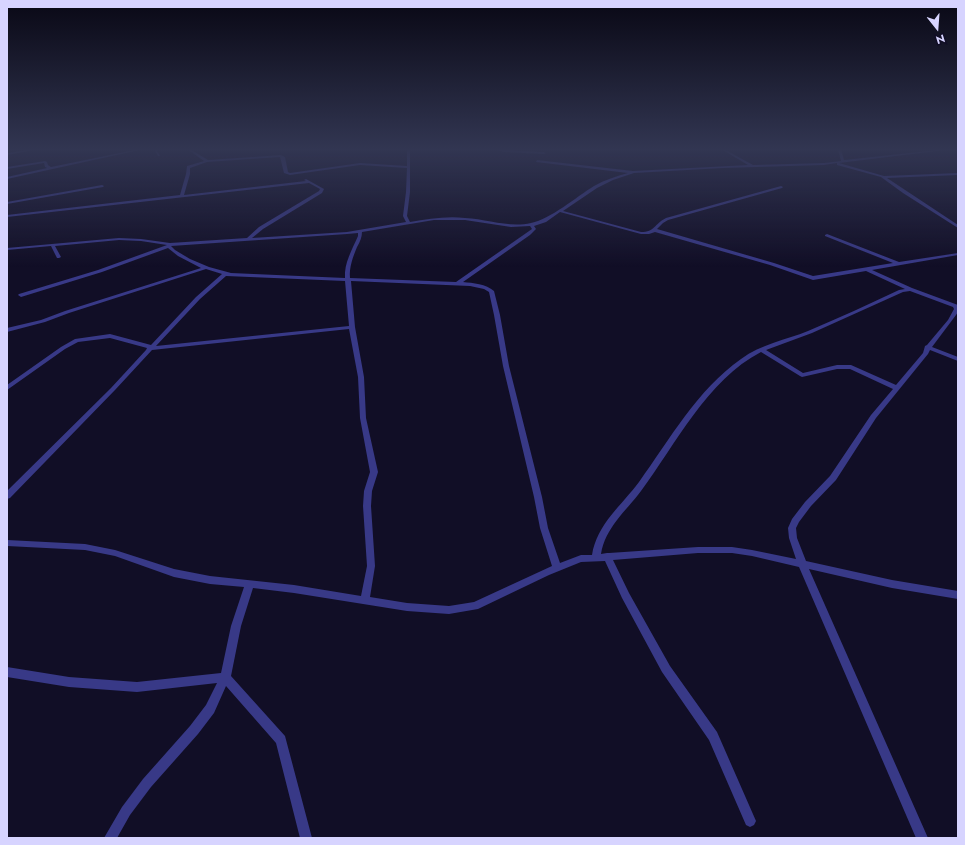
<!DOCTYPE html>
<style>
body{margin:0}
#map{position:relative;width:965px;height:845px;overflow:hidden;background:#110e26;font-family:Jost,sans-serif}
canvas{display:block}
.frame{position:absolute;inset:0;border:8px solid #d7d4ff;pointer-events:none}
.north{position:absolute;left:917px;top:8px;width:40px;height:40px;-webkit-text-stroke:3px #110e26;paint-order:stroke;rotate:163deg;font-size:11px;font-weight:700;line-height:16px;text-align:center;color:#d7d4ff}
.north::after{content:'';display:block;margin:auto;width:14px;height:18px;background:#d7d4ff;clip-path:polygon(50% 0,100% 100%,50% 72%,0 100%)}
</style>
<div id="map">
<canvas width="965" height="845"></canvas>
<div class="frame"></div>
<div class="north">N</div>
</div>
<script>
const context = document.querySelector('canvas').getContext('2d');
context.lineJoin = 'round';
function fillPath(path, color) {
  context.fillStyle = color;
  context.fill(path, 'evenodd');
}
fillPath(new Path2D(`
 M 33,149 L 39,149 L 7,155 L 7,153 Z
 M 139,149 L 144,149 L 7,179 L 7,177 L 47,168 L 45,167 L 44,163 L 7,169 L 7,167 L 45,161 L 47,162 L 48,165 L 51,167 Z
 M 154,149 L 156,149 L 160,156 L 158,156 Z
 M 187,149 L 190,149 L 208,160 L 281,155 L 285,157 L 288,172 L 290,173 L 360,163 L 407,166 L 407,149 L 410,149 L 410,192 L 407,216 L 410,222 C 428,219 446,216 465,218 C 487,219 509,228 531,223 C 551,219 576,197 594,186 C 605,180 616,176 628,173 L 536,162 L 537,160 L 633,171 L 748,165 L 721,149 L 724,149 L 753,165 L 824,163 L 841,161 L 838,149 L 841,149 L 844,160 L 946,149 L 945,150 L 839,163 L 884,176 L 958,173 L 958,175 L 887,178 L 958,225 L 958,228 L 903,193 L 881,177 L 837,165 L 837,163 L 824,165 L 723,168 L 634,173 L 613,180 L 597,188 L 563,211 L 641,232 C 655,232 654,224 666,218 L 781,186 L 783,187 L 782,188 L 668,220 L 663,223 L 657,229 L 774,263 L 813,276 L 893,263 L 825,236 L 825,235 L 827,234 L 899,262 L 958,253 L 958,255 L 872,270 L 912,288 L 958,305 L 958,312 L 956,315 L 932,347 L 958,357 L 958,361 L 930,350 L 928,354 L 876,418 L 836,480 L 811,506 L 799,522 L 796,528 L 797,538 L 806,561 L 892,580 L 958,591 L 958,599 L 892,588 L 809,569 L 928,838 L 916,838 L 799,567 L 752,556 L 732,553 L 698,553 L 613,560 L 629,593 L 670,666 L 717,732 L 756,821 L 754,825 L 750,827 L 746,825 L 709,740 L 662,672 L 622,598 L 605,561 L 581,562 L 549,575 L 478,609 L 449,614 L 407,611 L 294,593 L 253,588 L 241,626 L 231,676 L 285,736 L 312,838 L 300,838 L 276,743 L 226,686 L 214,713 L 198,734 L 151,787 L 130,815 L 117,838 L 104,838 L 122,807 L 143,779 L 190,726 L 206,705 L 217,683 L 137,692 L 69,687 L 7,677 L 7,667 L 69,677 L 137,682 L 221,673 L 231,626 L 244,587 L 210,584 L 174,577 L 115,556 L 85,550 L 7,546 L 7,540 L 85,544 L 115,550 L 174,569 L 210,576 L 294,585 L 361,596 L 367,566 L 363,506 L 364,491 L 370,472 L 360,418 L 358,377 L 349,329 L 152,350 L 115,390 L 10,498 L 7,499 L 7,491 L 111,388 L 146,350 L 147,348 L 110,338 L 78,342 L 65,349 L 7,390 L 7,385 L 61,347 L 75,339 L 110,334 L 151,345 L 196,297 L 222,274 L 206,269 L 69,313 L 45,322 L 7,332 L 7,328 L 41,320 L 65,311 L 201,268 L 178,256 L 168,248 L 102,272 L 21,297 L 18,295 L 19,294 L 98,270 L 167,245 L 141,241 L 119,240 L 55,246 L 61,257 L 59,258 L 57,258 L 51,246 L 7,250 L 7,248 L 119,238 L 141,239 L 170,243 L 247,238 L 259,227 L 319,191 L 320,189 L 309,183 L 7,217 L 7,215 L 180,195 L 186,174 L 187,166 L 204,161 ZM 280,157 L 284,173 L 290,175 L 360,165 L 407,168 L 406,192 L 403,216 L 406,222 L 347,232 L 252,238 L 263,229 L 322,193 L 324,189 L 306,179 L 304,180 L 306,181 L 184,195 L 190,174 L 190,168 L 207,162 ZM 560,212 L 641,234 L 649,234 L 655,232 L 770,265 L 813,280 L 866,271 L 905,289 L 899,290 C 869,304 839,318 808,331 C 786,340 761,344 741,359 C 697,390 670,439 639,482 C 622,505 597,524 592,555 L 581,555 L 560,563 L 548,528 L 542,497 L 509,366 L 500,315 L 494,291 C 486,284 473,283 463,282 L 530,235 L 536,229 L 534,226 L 546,222 ZM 434,220 L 465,220 L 511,227 L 530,226 L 532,229 L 456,282 L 350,278 C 349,267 353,257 357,247 C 360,242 362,237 362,232 ZM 358,233 L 358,236 C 352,250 344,263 345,278 L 231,273 L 209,267 L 190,259 L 175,250 L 171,246 L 347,234 ZM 226,276 L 345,281 L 349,326 L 156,346 L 200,299 ZM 351,281 L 470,286 L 484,289 L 489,292 L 494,315 L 503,366 L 534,497 L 540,528 L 552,566 L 474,602 L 449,606 L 407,603 L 370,597 L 375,566 L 371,506 L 372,491 L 378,472 L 366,418 L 364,377 L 355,327 ZM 910,291 L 953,307 L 954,309 L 948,320 L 927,345 L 925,346 L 923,353 L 896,385 L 851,365 L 837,365 L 803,373 L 766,350 L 812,333 L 903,292 ZM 761,352 L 800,376 L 802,377 L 837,369 L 850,369 L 893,389 L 871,415 L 830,476 L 805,502 L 792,519 L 788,528 L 789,538 L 796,559 L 752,550 L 732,547 L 698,547 L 609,553 L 607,553 L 601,554 C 605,528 626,511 641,491 C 676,444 707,380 761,352 Z
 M 492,149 L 544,152 L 546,153 L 544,154 L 504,152 Z
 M 102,185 L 104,186 L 103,187 L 7,204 L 7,202 Z`), '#383987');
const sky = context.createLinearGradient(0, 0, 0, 267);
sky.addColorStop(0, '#090815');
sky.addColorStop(0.56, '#323652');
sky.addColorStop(1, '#32365200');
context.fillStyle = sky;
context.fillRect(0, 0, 965, 267);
</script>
